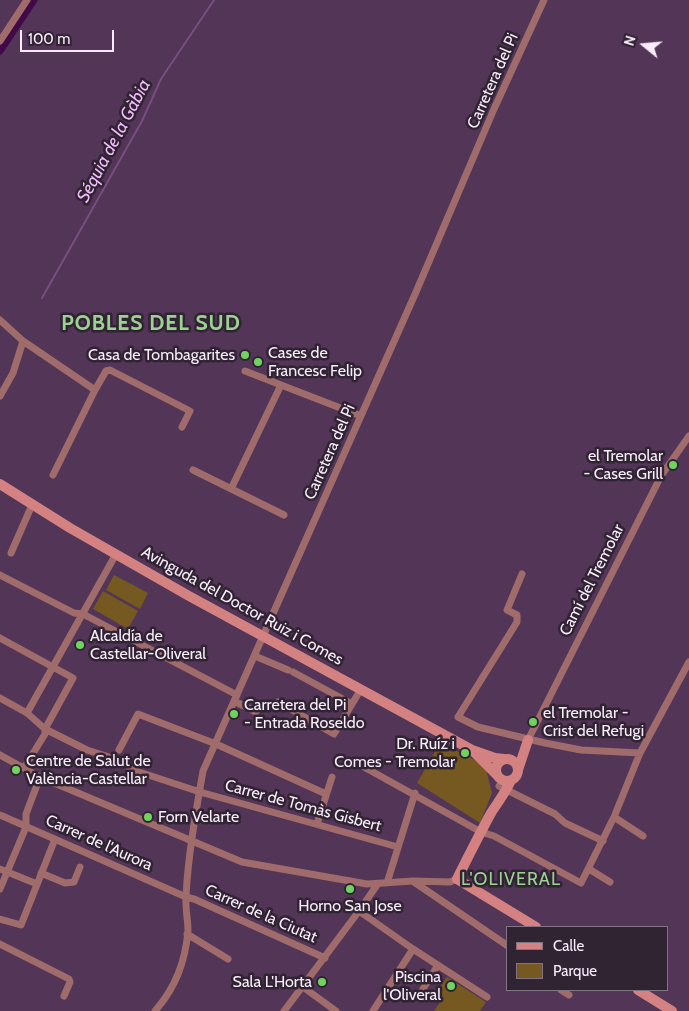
<!DOCTYPE html>
<meta charset="utf-8">
<style>
body{margin:0}
#map{position:relative;width:689px;height:1011px;overflow:hidden;background:#523557;font-family:Cabin,sans-serif}
canvas{display:block}
.legend{position:absolute;left:506px;top:926px;width:162px;height:65px;box-sizing:border-box;background:#302332;border:1px solid #817383;margin:0;padding:6px 9px;list-style:none;font-size:15px;color:#faecfd}
.legend li{display:flex;align-items:center;gap:10px;height:25px}
.legend b{width:25px;border:1px solid #817383}
.north{position:absolute;left:619px;top:20px;width:50px;height:50px;-webkit-text-stroke:4px #302332;paint-order:stroke;rotate:287deg;font-size:14px;font-weight:700;line-height:20px;text-align:center;color:#faecfd}
.north::after{content:'';display:block;margin:auto;width:18px;height:22px;background:#faecfd;clip-path:polygon(50% 0,100% 100%,50% 72%,0 100%)}
.scale{position:absolute;left:20px;top:30px;width:94px;height:22px;box-sizing:border-box;border:2px solid #faecfd;border-top:0;padding-left:6px;font-size:15px;line-height:18px;white-space:nowrap;color:#faecfd;-webkit-text-stroke:4px #302332;paint-order:stroke}
</style>
<div id="map">
<canvas width="689" height="1011"></canvas>
<ul class="legend">
<li><b style="height:6px;background:#d38281"></b>Calle</li>
<li><b style="height:14px;background:#755921"></b>Parque</li>
</ul>
<div class="north">N</div>
<div class="scale">100 m</div>
</div>
<script>
const context = document.querySelector('canvas').getContext('2d');
context.lineJoin = 'round';
function fillPath(path, color) {
  context.fillStyle = color;
  context.fill(path, 'evenodd');
}
function strokePath(path, color, width, dash) {
  context.strokeStyle = color;
  context.lineWidth = width;
  context.lineCap = dash ? 'butt' : 'round';
  context.setLineDash(dash || []);
  context.stroke(path);
}
function write(font, color, halo, rows, align = 'center') {
  context.font = font + ' Cabin,sans-serif';
  context.lineWidth = 5;
  context.setLineDash([]);
  context.textBaseline = 'middle';
  context.strokeStyle = halo;
  context.fillStyle = color;
  for (const [text, x, y, turn = 0] of rows) {
    context.save();
    context.translate(x, y);
    context.rotate((+turn || 0) * Math.PI / 180);
    context.textAlign = isNaN(turn) ? turn : align;
    if (halo) context.strokeText(text, 0, 0);
    context.fillText(text, 0, 0);
    context.restore();
  }
}
fillPath(new Path2D(`
 M 114,575 L 148,593 L 140,609 L 106,590 Z
 M 103,591 L 138,611 L 128,629 L 93,609 Z
 M 440,743 L 485,765 L 492,793 L 480,823 L 417,783 Z
 M 447,977 L 486,1002 L 480,1011 L 434,1011 L 441,1001 L 434,995 Z`), '#755921');
strokePath(new Path2D(`
 M 42,298 L 142,121 L 161,79 L 214,0`), '#784d80', 2);
strokePath(new Path2D(`
 M 0,51 L 34,0`), '#40094a', 7);
strokePath(new Path2D(`
 M 0,41 L 27,0
 M 0,320 L 23,341 L 95,390 L 53,475
 M 245,371 L 361,416
 M 95,390 L 106,371 L 110,370 L 190,411 L 182,427
 M 0,396 L 13,373 L 23,341
 M 193,470 L 284,515
 M 231,489 L 281,385
 M 11,553 L 32,505
 M 522,574 L 507,610 L 517,615 L 517,622 L 458,717 L 478,727 L 545,743 L 581,750 L 640,753
 M 0,575 L 74,613 L 83,614 L 237,695
 M 0,638 L 73,678 L 45,729 L 45,734 L 24,768
 M 255,656 L 288,670
 M 293,672 L 352,704
 M 0,698 L 27,713 L 45,729 L 87,750 L 109,757
 M 234,701 L 256,712
 M 278,702 L 334,734 L 361,689
 M 27,713 L 116,554
 M 528,740 L 661,476 L 689,436
 M 119,750 L 138,714 L 216,744 L 326,794
 M 0,755 L 40,777 L 242,862 L 367,884 L 413,881 L 450,882 L 457,879
 M 364,767 L 481,832 L 494,836 L 581,883 L 614,817 L 640,753 L 689,662
 M 130,769 L 200,792 L 398,847
 M 499,786 L 555,814 L 565,823 L 603,841
 M 0,815 L 186,897 L 194,899 L 325,958
 M 614,817 L 643,836
 M 317,824 L 332,777
 M 0,869 L 37,884
 M 589,869 L 610,882
 M 41,873 L 65,883 L 74,882 L 80,867
 M 414,882 L 508,946
 M 387,883 L 415,793
 M 0,889 L 26,827 L 26,814 L 40,777
 M 359,911 L 413,949 L 487,997
 M 0,919 L 21,925 L 55,839
 M 187,934 L 228,959
 M 0,944 L 69,979 L 70,982 L 64,996
 M 303,987 L 336,1011
 M 423,989 L 438,965
 M 561,990 L 569,995
 M 155,1011 C 176,987 185,962 188,931 C 188,919 185,908 186,896 C 188,856 196,811 203,771 L 416,292 L 494,109 L 544,0
 M 284,1011 L 359,911 L 377,885
 M 373,1011 L 413,949`), '#a06c6b', 7);
strokePath(new Path2D(`
 M 0,484 L 70,528 L 189,596 L 472,750 L 495,758 L 504,759
 M 475,753 L 497,775
 M496 770a11 11 0 1 1 22 0a11 11 0 1 1-22 0Z
 M 518,770 L 528,740
 M 511,780 C 506,792 498,802 491,813 C 479,835 468,857 457,879 L 536,927
 M 638,990 L 672,1011`), '#d38281', 10);
for (const [x, y, r, color] of [
 [245,355,5,"#70d35f"],
 [258,362,5,"#70d35f"],
 [673,465,5,"#70d35f"],
 [80,645,5,"#70d35f"],
 [234,714,5,"#70d35f"],
 [533,722,5,"#70d35f"],
 [465,753,5,"#70d35f"],
 [16,770,5,"#70d35f"],
 [148,817,5,"#70d35f"],
 [350,889,5,"#70d35f"],
 [322,982,5,"#70d35f"],
 [451,986,5,"#70d35f"]
]) {
  const dot = new Path2D();
  dot.arc(x, y, r, 0, 2 * Math.PI);
  context.fillStyle = color;
  context.fill(dot);
  strokePath(dot, '#302332', 2);
}
write('16px', '#faecfd', '#302332', [
 ["Carretera del Pi",493,81,-66],
 ["Carretera del Pi",330,452,-66],
 ["Camí del Tremolar",592,580,-63],
 ["Avinguda del Doctor Ruiz i Comes",242,606,29],
 ["Carrer de Tomàs Gisbert",303,806,15],
 ["Carrer de l'Aurora",99,843,24],
 ["Carrer de la Ciutat",261,914,24]
]);
write('16px', '#faecfd', '#302332', [
 ["Cases de",268,353],
 ["Francesc Felip",268,371],
 ["Casa de Tombagarites",235,355,"right"],
 ["el Tremolar",663,456,"right"],
 ["- Cases Grill",663,474,"right"],
 ["Alcaldía de",90,636],
 ["Castellar-Oliveral",90,654],
 ["Carretera del Pi",244,705],
 ["- Entrada Roseldo",244,723],
 ["el Tremolar -",543,713],
 ["Crist del Refugi",543,731],
 ["Dr. Ruíz i",455,744,"right"],
 ["Comes - Tremolar",455,762,"right"],
 ["Centre de Salut de",26,761],
 ["València-Castellar",26,779],
 ["Forn Velarte",158,817],
 ["Horno San Jose",350,906,"center"],
 ["Piscina",441,977,"right"],
 ["l'Oliveral",441,995,"right"],
 ["Sala L'Horta",312,982,"right"]
], 'left');
write('italic 18px', '#f1bafc', '#302332', [
 ["Séquia de la Gàbia",114,141,-62]
]);
context.letterSpacing = '1px';
write('18px', '#9dd194', '#302332', [
 ["L'OLIVERAL",511,880]
]);
context.letterSpacing = '0px';
context.letterSpacing = '1px';
write('bold 21px', '#9dd194', '#302332', [
 ["POBLES DEL SUD",151,324]
]);
context.letterSpacing = '0px';
</script>
